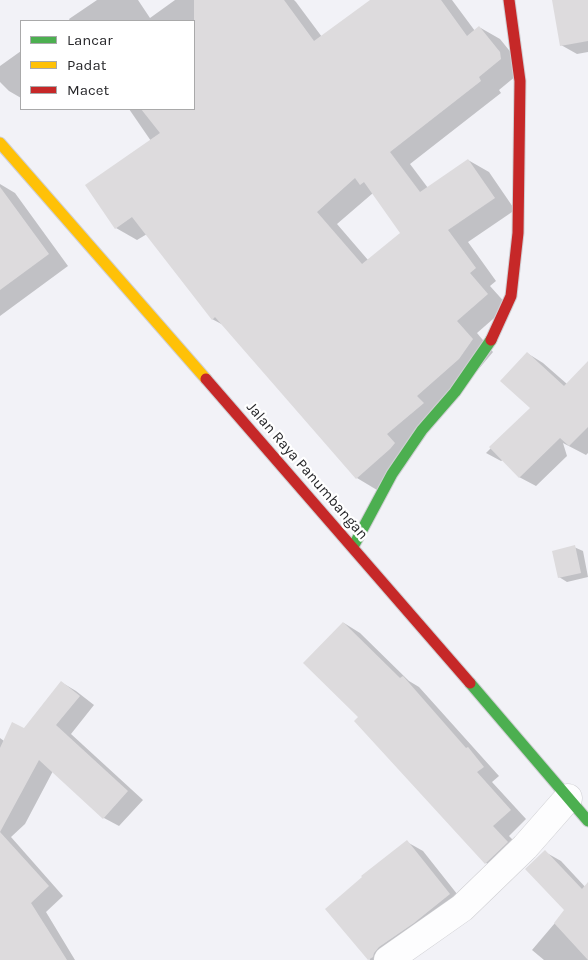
<!DOCTYPE html>
<style>
body{margin:0}
#map{position:relative;width:588px;height:960px;overflow:hidden;background:#f2f2f7;font-family:Karla,sans-serif}
canvas{display:block}
.legend{position:absolute;left:20px;top:20px;width:175px;height:90px;box-sizing:border-box;background:#fff;border:1px solid #a9a9aa;margin:0;padding:6px 9px;list-style:none;font-size:15px;color:#27272a}
.legend li{display:flex;align-items:center;gap:10px;height:25px}
.legend b{width:25px;border:1px solid #a9a9aa}
</style>
<div id="map">
<canvas width="588" height="960"></canvas>
<ul class="legend">
<li><b style="height:6px;background:#4caf50"></b>Lancar</li>
<li><b style="height:6px;background:#ffc107"></b>Padat</li>
<li><b style="height:6px;background:#c62828"></b>Macet</li>
</ul>
</div>
<script>
const context = document.querySelector('canvas').getContext('2d');
context.lineJoin = 'round';
function fillPath(path, color) {
  context.fillStyle = color;
  context.fill(path, 'evenodd');
}
function strokePath(path, color, width, dash) {
  context.strokeStyle = color;
  context.lineWidth = width;
  context.lineCap = dash ? 'butt' : 'round';
  context.setLineDash(dash || []);
  context.stroke(path);
}
function write(font, color, halo, rows, align = 'center') {
  context.font = font + ' Karla,sans-serif';
  context.lineWidth = 4.5;
  context.setLineDash([]);
  context.textBaseline = 'middle';
  context.strokeStyle = halo;
  context.fillStyle = color;
  for (const [text, x, y, turn = 0] of rows) {
    context.save();
    context.translate(x, y);
    context.rotate((+turn || 0) * Math.PI / 180);
    context.textAlign = isNaN(turn) ? turn : align;
    if (halo) context.strokeText(text, 0, 0);
    context.fillText(text, 0, 0);
    context.restore();
  }
}
fillPath(new Path2D(`
 M 97,0 L 138,0 L 150,18 L 175,0 L 294,0 L 296,2 L 322,37 L 372,0 L 452,0 L 475,31 L 479,27 L 500,39 L 521,65 L 522,71 L 499,90 L 501,93 L 410,164 L 428,188 L 468,160 L 489,172 L 515,210 L 468,242 L 496,281 L 490,286 L 508,306 L 477,333 L 493,352 L 377,490 L 357,478 L 225,326 L 212,319 L 147,234 L 137,240 L 116,228 L 151,141 L 129,109 L 194,109 L 194,21 L 70,21 L 69,19 ZM 373,193 L 402,233 L 368,260 L 337,224 Z
 M 553,0 L 588,0 L 588,52 L 577,54 L 561,45 Z
 M 21,51 L 21,98 L 9,91 L 0,82 L 0,66 Z
 M 0,184 L 15,193 L 68,266 L 0,316 Z
 M 527,353 L 543,363 L 567,384 L 588,376 L 588,453 L 586,455 L 563,443 L 567,456 L 536,486 L 519,477 L 503,460 L 501,461 L 486,453 L 531,408 Z
 M 574,547 L 583,551 L 588,577 L 567,582 L 559,577 Z
 M 344,623 L 360,633 L 409,681 L 419,687 L 499,776 L 492,782 L 526,819 L 509,836 L 524,851 L 502,872 L 486,863 L 360,717 Z
 M 61,682 L 76,691 L 94,705 L 71,734 L 143,800 L 119,826 L 104,818 L 53,771 L 25,824 L 11,837 L 63,896 L 46,912 L 75,960 L 3,960 L 0,956 L 0,738 L 4,741 L 24,729 Z
 M 407,842 L 423,851 L 465,904 L 392,960 L 370,960 L 327,909 Z
 M 545,852 L 561,861 L 588,890 L 588,960 L 544,960 L 532,950 L 566,910 Z`), '#0003');
fillPath(new Path2D(`
 M 194,0 L 284,0 L 314,41 L 370,0 L 441,0 L 467,36 L 479,26 L 500,52 L 501,59 L 479,77 L 481,81 L 390,152 L 420,192 L 468,159 L 495,198 L 448,230 L 476,268 L 470,273 L 488,294 L 457,321 L 473,339 L 459,359 L 417,396 L 424,403 L 387,434 L 395,443 L 390,449 L 356,479 L 215,317 L 212,320 L 132,217 L 115,229 L 85,185 L 160,133 L 141,109 L 194,109 ZM 355,178 L 360,185 L 364,182 L 400,233 L 362,264 L 317,212 Z
 M 552,0 L 588,0 L 588,41 L 560,46 Z
 M 0,187 L 49,254 L 0,290 Z
 M 527,352 L 564,386 L 588,361 L 588,427 L 569,446 L 560,438 L 519,478 L 489,447 L 530,408 L 500,381 Z
 M 575,545 L 581,573 L 558,578 L 552,551 Z
 M 343,622 L 400,678 L 403,676 L 466,748 L 468,747 L 484,767 L 477,772 L 511,810 L 493,826 L 508,842 L 485,864 L 354,721 L 358,717 L 303,663 Z
 M 61,681 L 80,696 L 56,725 L 128,791 L 103,819 L 39,760 L 0,832 L 49,886 L 31,903 L 67,960 L 0,960 L 0,748 L 12,722 L 24,728 Z
 M 407,840 L 450,894 L 414,923 L 379,947 L 374,953 L 373,957 L 368,960 L 325,909 L 362,877 L 361,876 Z
 M 545,850 L 582,889 L 588,882 L 588,960 L 554,923 L 564,910 L 525,869 Z`), '#dddbdd');
const street = new Path2D(`
 M 388,960 L 462,908 L 525,847 L 568,798`);
const fast = new Path2D(`
 M 353,547 L 392,474 L 422,430 L 455,392 L 491,340
 M 470,683 L 588,821`);
const slow = new Path2D(`
 M 0,143 L 206,379`);
const jam = new Path2D(`
 M 491,340 L 511,296 L 518,233 L 520,81 L 509,0
 M 206,379 L 470,683`);
strokePath(street, '#cfcfd3', 29);
strokePath(fast, '#cfcfd3', 13);
strokePath(slow, '#cfcfd3', 13);
strokePath(jam, '#cfcfd3', 13);
strokePath(street, '#fdfdfe', 28);
strokePath(fast, '#4caf50', 11);
strokePath(slow, '#ffc107', 11);
strokePath(jam, '#c62828', 11);
write('15px', '#27272a', '#fff', [
 ["Jalan Raya Panumbangan",307,471,49]
]);
</script>
